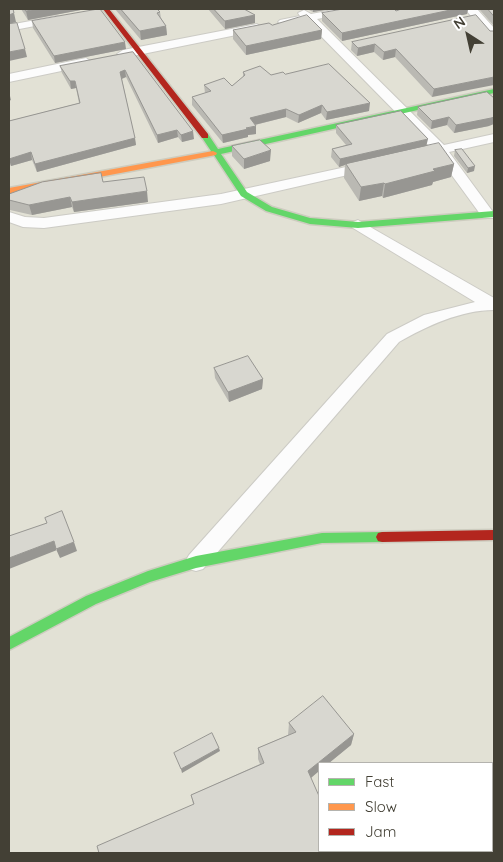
<!DOCTYPE html>
<style>
body{margin:0}
#map{position:relative;width:503px;height:862px;overflow:hidden;background:#eeeee8;font-family:Quicksand,sans-serif}
canvas{display:block}
.frame{position:absolute;inset:0;border:10px solid #434035;pointer-events:none}
.legend{position:absolute;left:318px;top:762px;width:175px;height:90px;box-sizing:border-box;background:#fff;border:1px solid #b4b3ae;margin:0;padding:6px 9px;list-style:none;font-size:15px;color:#434035}
.legend li{display:flex;align-items:center;gap:10px;height:25px}
.legend b{width:25px;border:1px solid #b4b3ae}
.north{position:absolute;left:443px;top:10px;width:50px;height:50px;-webkit-text-stroke:4px #fff;paint-order:stroke;rotate:325deg;font-size:14px;font-weight:700;line-height:20px;text-align:center;color:#434035}
.north::after{content:'';display:block;margin:auto;width:18px;height:22px;background:#434035;clip-path:polygon(50% 0,100% 100%,50% 72%,0 100%)}
</style>
<div id="map">
<canvas width="503" height="862"></canvas>
<div class="frame"></div>
<ul class="legend">
<li><b style="height:6px;background:#63d668"></b>Fast</li>
<li><b style="height:6px;background:#ff974d"></b>Slow</li>
<li><b style="height:6px;background:#b3261e"></b>Jam</li>
</ul>
<div class="north">N</div>
</div>
<script>
const context = document.querySelector('canvas').getContext('2d');
context.lineJoin = 'round';
function fillPath(path, color) {
  context.fillStyle = color;
  context.fill(path, 'evenodd');
}
function strokePath(path, color, width, dash) {
  context.strokeStyle = color;
  context.lineWidth = width;
  context.lineCap = dash ? 'butt' : 'round';
  context.setLineDash(dash || []);
  context.stroke(path);
}
fillPath(new Path2D(`
 M 9,9 L 494,9 L 494,853 L 9,853 ZM 319,763 L 492,763 L 492,851 L 319,851 Z`), '#e2e1d5');
const street = new Path2D(`
 M 338,9 L 362,9 L 356,12 L 317,19 L 444,145 L 494,134 L 494,142 L 449,152 L 493,212 L 493,218 L 483,218 L 437,155 L 417,159 L 412,158 L 410,155 L 412,152 L 431,148 L 306,21 L 284,25 L 278,22 L 280,20 L 300,16 L 298,13 L 304,10 L 311,14 Z
 M 465,9 L 477,9 L 494,28 L 494,38 L 490,38 Z
 M 57,16 L 61,17 L 63,19 L 61,21 L 9,31 L 9,25 Z
 M 257,24 L 263,28 L 261,30 L 123,58 L 117,54 L 123,50 Z
 M 86,58 L 92,62 L 90,65 L 9,82 L 9,74 Z
 M 369,162 L 374,163 L 376,166 L 374,169 L 221,204 L 44,228 L 23,227 L 9,222 L 9,212 L 25,217 L 44,218 L 221,194 Z
 M 358,220 L 494,298 L 494,310 C 461,310 427,326 399,342 L 203,569 L 196,571 L 189,569 L 185,562 L 189,555 L 387,334 L 424,315 L 475,302 L 353,228 L 350,225 L 353,222 Z`);
const fast = new Path2D(`
 M 494,89 L 494,93 L 221,154 L 247,192 L 272,207 L 310,218 L 358,222 L 494,211 L 494,217 L 358,228 L 310,224 L 266,211 L 241,196 L 214,155 L 209,153 L 211,151 L 201,136 L 208,134 L 218,149 Z
 M 382,532 L 386,533 L 388,537 L 386,541 L 382,542 L 322,543 L 196,568 L 150,582 L 96,604 L 9,650 L 9,637 L 86,596 L 148,571 L 196,556 L 322,533 Z`);
const slow = new Path2D(`
 M 213,151 L 217,153 L 216,155 L 9,194 L 9,188 Z`);
const jam = new Path2D(`
 M 103,9 L 109,9 L 208,134 L 208,138 L 202,138 Z
 M 494,530 L 494,540 L 382,542 L 378,541 L 376,537 L 378,533 L 382,532 Z`);
strokePath(street, '#cccbc5', 2);
strokePath(fast, '#cdccbf', 3);
strokePath(slow, '#cdccbf', 3);
strokePath(jam, '#cdccbf', 3);
fillPath(street, '#fcfcfc');
fillPath(fast, '#63d668');
fillPath(slow, '#ff974d');
fillPath(jam, '#b3261e');
fillPath(new Path2D(`
 M 21,9 L 86,9 L 28,20 Z
 M 115,9 L 157,9 L 160,12 L 161,18 L 166,26 L 167,35 L 141,40 Z
 M 208,9 L 244,9 L 255,15 L 255,23 L 225,29 Z
 M 307,9 L 331,9 L 313,12 Z
 M 401,9 L 468,9 L 467,14 L 342,41 L 322,21 L 322,13 L 396,11 Z
 M 479,9 L 494,9 L 494,26 Z
 M 32,21 L 126,49 L 55,63 L 33,28 Z
 M 272,25 L 322,30 L 321,39 L 246,55 L 233,39 L 233,30 Z
 M 490,31 L 432,97 L 395,57 L 383,60 L 374,52 L 357,56 L 351,50 L 352,42 Z
 M 133,52 L 194,139 L 182,142 L 178,137 L 158,143 L 126,77 L 122,79 L 136,145 L 37,172 L 32,160 L 11,166 L 9,162 L 9,121 L 79,103 L 76,88 L 71,89 L 62,73 L 60,66 Z
 M 243,72 L 271,75 L 285,74 L 369,111 L 326,120 L 321,113 L 298,123 L 286,117 L 255,125 L 256,134 L 248,135 L 248,137 L 223,143 L 192,105 L 192,97 L 205,93 L 204,85 L 232,86 L 243,77 Z
 M 418,107 L 489,126 L 454,133 L 447,125 L 431,129 L 417,115 Z
 M 336,125 L 426,146 L 454,164 L 451,177 L 433,182 L 432,185 L 383,198 L 382,196 L 359,201 L 344,178 L 345,165 L 339,167 L 331,157 L 332,149 L 346,145 L 336,133 Z
 M 232,146 L 270,161 L 244,169 L 232,156 Z
 M 455,150 L 474,171 L 467,173 L 454,156 Z
 M 103,182 L 148,202 L 74,212 L 72,207 L 32,215 L 10,210 L 9,211 L 9,194 Z
 M 214,368 L 263,379 L 262,389 L 229,402 L 215,378 Z
 M 289,723 L 354,734 L 351,745 L 329,763 L 319,763 L 319,771 L 311,778 L 193,804 L 191,795 L 260,764 L 258,759 L 258,748 L 288,735 Z`), '#bab9b3');
fillPath(new Path2D(`
 M 38,9 L 86,9 L 28,20 L 26,11 Z
 M 313,9 L 331,9 L 313,12 Z
 M 455,9 L 468,9 L 467,14 L 342,41 L 342,33 Z
 M 14,13 L 16,22 L 9,24 L 9,15 Z
 M 255,15 L 255,23 L 225,29 L 225,21 Z
 M 166,26 L 167,35 L 141,40 L 140,31 Z
 M 322,30 L 321,39 L 246,55 L 246,46 Z
 M 125,42 L 126,49 L 55,63 L 54,56 Z
 M 375,44 L 374,52 L 357,56 L 358,48 Z
 M 25,49 L 27,57 L 9,61 L 9,52 Z
 M 396,49 L 395,57 L 383,60 L 384,52 Z
 M 125,70 L 126,77 L 121,79 L 120,72 Z
 M 494,77 L 494,85 L 432,97 L 434,89 Z
 M 70,81 L 75,81 L 76,88 L 71,89 Z
 M 9,92 L 11,100 L 9,101 Z
 M 370,103 L 369,111 L 326,120 L 327,112 Z
 M 322,105 L 321,113 L 298,123 L 299,115 Z
 M 286,109 L 286,117 L 250,126 L 250,118 Z
 M 449,117 L 447,125 L 431,129 L 432,121 Z
 M 494,117 L 494,124 L 489,126 L 454,133 L 456,125 Z
 M 256,126 L 256,134 L 248,135 L 248,137 L 223,143 L 222,135 Z
 M 177,130 L 178,137 L 158,143 L 157,135 Z
 M 193,131 L 194,139 L 182,142 L 181,135 Z
 M 135,138 L 136,145 L 37,172 L 35,164 Z
 M 428,139 L 426,147 L 346,164 L 345,165 L 339,167 L 340,159 Z
 M 271,150 L 270,161 L 244,169 L 244,159 Z
 M 31,152 L 32,160 L 11,166 L 9,159 Z
 M 454,164 L 451,177 L 433,182 L 432,185 L 383,198 L 385,184 L 433,169 Z
 M 475,166 L 474,171 L 467,173 L 468,168 Z
 M 384,183 L 382,196 L 359,201 L 361,187 Z
 M 147,191 L 148,202 L 74,212 L 72,202 Z
 M 70,197 L 72,207 L 32,215 L 29,205 Z
 M 263,379 L 262,389 L 229,402 L 228,392 Z
 M 54,541 L 57,550 L 9,569 L 9,558 Z
 M 74,542 L 77,551 L 60,558 L 56,549 Z
 M 354,734 L 351,745 L 329,763 L 319,763 L 319,771 L 306,782 L 308,771 Z
 M 219,748 L 220,751 L 182,773 L 181,769 Z`), '#979692');
const building = new Path2D(`
 M 9,9 L 13,9 L 14,13 L 9,15 Z
 M 25,9 L 38,9 L 26,11 Z
 M 100,9 L 125,42 L 54,56 L 32,21 Z
 M 121,9 L 157,9 L 160,12 L 157,13 L 166,26 L 140,31 Z
 M 214,9 L 244,9 L 255,15 L 225,21 Z
 M 343,9 L 394,9 L 396,11 L 401,9 L 455,9 L 342,33 L 322,13 Z
 M 488,9 L 494,9 L 494,16 Z
 M 307,15 L 322,30 L 246,46 L 233,30 L 269,23 L 272,25 Z
 M 476,15 L 490,31 L 494,31 L 494,77 L 434,89 L 396,49 L 384,52 L 375,44 L 358,48 L 352,42 Z
 M 17,23 L 25,49 L 9,52 L 9,24 Z
 M 133,52 L 193,131 L 181,135 L 177,130 L 157,135 L 125,70 L 120,72 L 135,138 L 35,164 L 31,152 L 9,159 L 9,121 L 80,103 L 75,81 L 70,81 L 60,66 Z
 M 329,64 L 370,103 L 327,112 L 322,105 L 299,115 L 286,109 L 250,118 L 256,126 L 246,128 L 248,129 L 222,135 L 192,97 L 211,91 L 204,85 L 224,78 L 232,86 L 245,75 L 243,72 L 260,66 L 271,75 L 283,72 L 285,74 Z
 M 487,92 L 494,98 L 494,117 L 491,118 L 456,125 L 449,117 L 432,121 L 418,107 Z
 M 401,111 L 428,139 L 340,159 L 332,149 L 352,144 L 336,125 Z
 M 260,140 L 271,150 L 244,159 L 232,146 Z
 M 439,143 L 454,164 L 433,169 L 435,171 L 385,184 L 384,183 L 361,187 L 346,164 Z
 M 462,149 L 475,166 L 468,168 L 455,150 Z
 M 101,173 L 103,182 L 144,177 L 147,191 L 72,202 L 70,197 L 29,205 L 9,200 L 9,194 L 42,182 Z
 M 248,356 L 263,379 L 228,392 L 214,368 Z
 M 62,511 L 74,542 L 56,549 L 54,541 L 9,558 L 9,536 L 47,523 L 45,518 Z
 M 323,696 L 354,734 L 308,771 L 319,796 L 319,851 L 344,851 L 345,853 L 99,853 L 97,846 L 194,804 L 191,795 L 264,763 L 258,748 L 296,732 L 289,723 Z
 M 212,733 L 219,748 L 181,769 L 174,753 Z
 M 492,827 L 494,831 L 494,853 L 407,853 L 411,851 L 492,851 Z`);
fillPath(building, '#d8d7d0');
strokePath(building, '#979692', 1);
</script>
